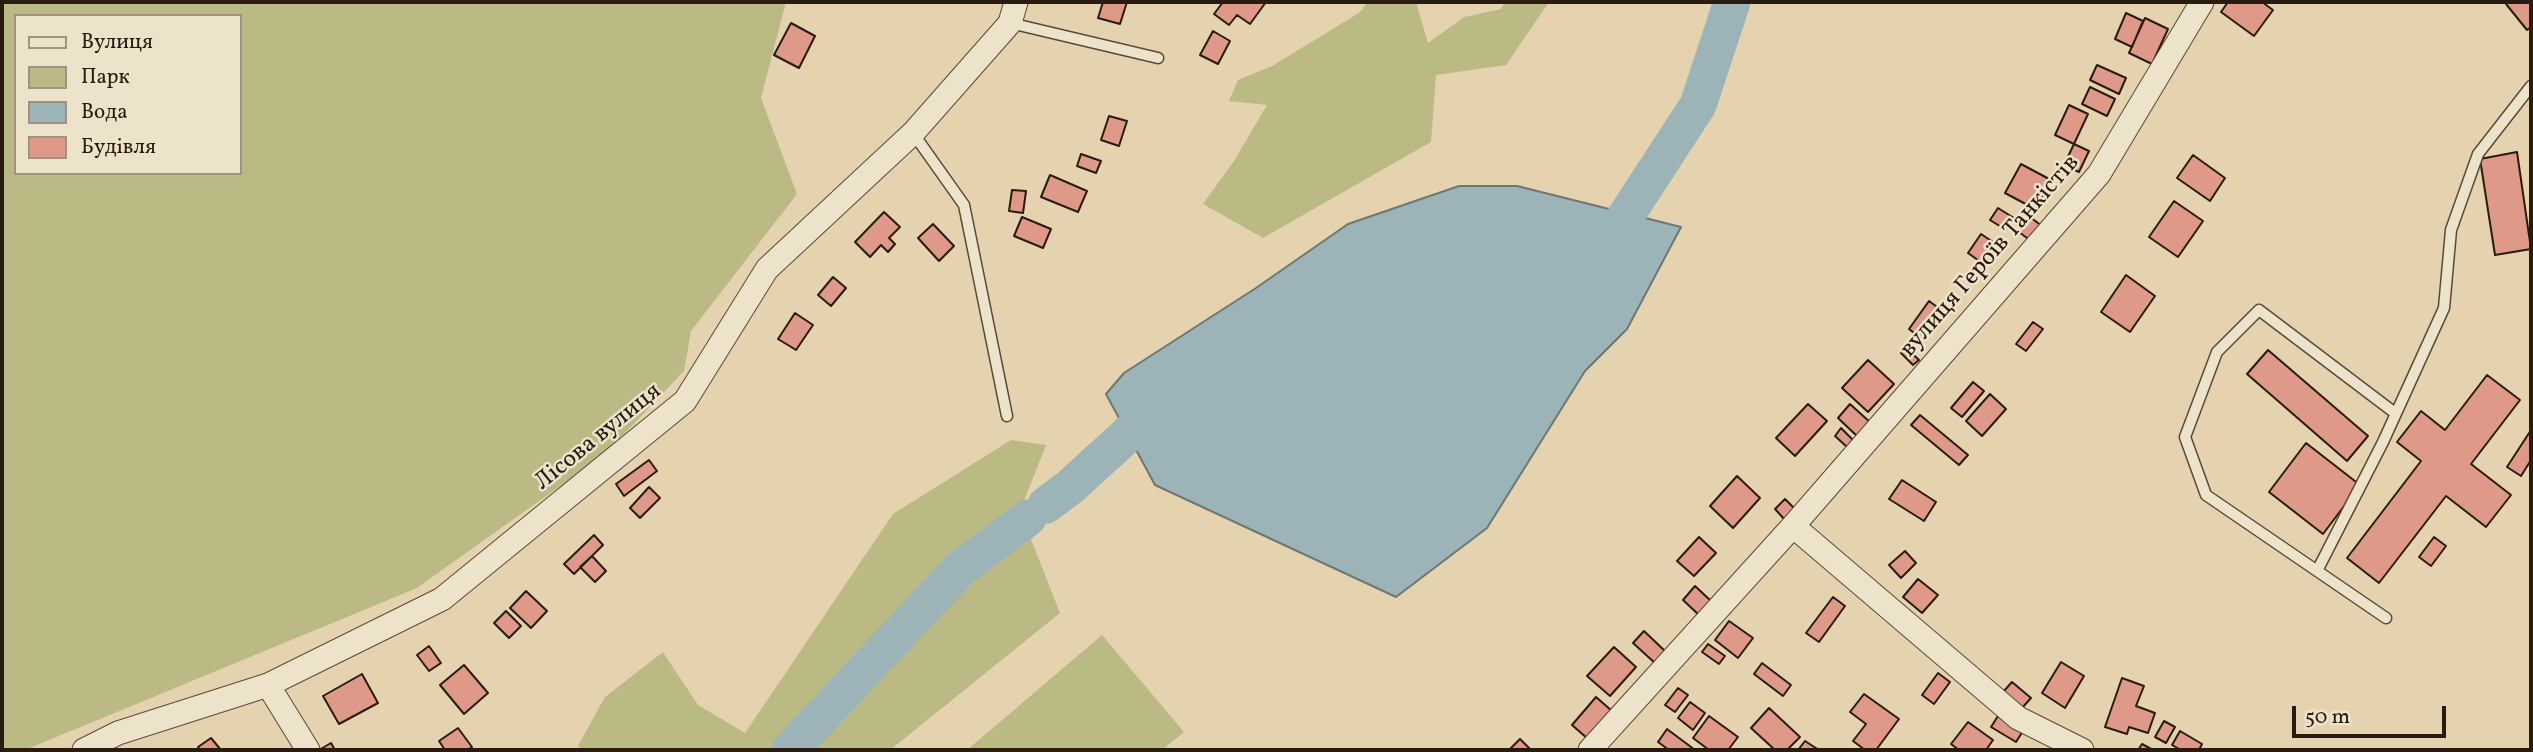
<!DOCTYPE html>
<meta charset="utf-8">
<style>
body{margin:0}
#map{position:relative;width:2533px;height:752px;overflow:hidden;background:#e4d3ae;font-family:Vollkorn,serif}
canvas{display:block}
.frame{position:absolute;inset:0;border:4px solid #2a1b10;pointer-events:none}
.legend{position:absolute;left:14px;top:14px;width:228px;height:161px;box-sizing:border-box;background:#ede2ca;border:2px solid #9f9280;margin:0;padding:9px 12px;list-style:none;font-size:21px;color:#2a1b10}
.legend li{display:flex;align-items:center;gap:14px;height:35px}
.legend b{width:35px;border:2px solid #9f9280}
.scale{position:absolute;left:2292px;top:706px;width:154px;height:32px;box-sizing:border-box;border:4px solid #2a1b10;border-top:0;padding-left:9px;font-size:21px;line-height:24px;white-space:nowrap;color:#2a1b10;-webkit-text-stroke:5px #ede2ca;paint-order:stroke}
</style>
<div id="map">
<canvas width="2533" height="752"></canvas>
<div class="frame"></div>
<ul class="legend">
<li><b style="height:9px;background:#ede2ca"></b>Вулиця</li>
<li><b style="height:19px;background:#bbba85"></b>Парк</li>
<li><b style="height:19px;background:#9cb4b7"></b>Вода</li>
<li><b style="height:19px;background:#df9988"></b>Будівля</li>
</ul>
<div class="scale">50 m</div>
</div>
<script>
const context = document.querySelector('canvas').getContext('2d');
context.lineJoin = 'round';
function fillPath(path, color) {
  context.fillStyle = color;
  context.fill(path, 'evenodd');
}
function strokePath(path, color, width, dash) {
  context.strokeStyle = color;
  context.lineWidth = width;
  context.lineCap = dash ? 'butt' : 'round';
  context.setLineDash(dash || []);
  context.stroke(path);
}
function write(font, color, halo, rows, align = 'center') {
  context.font = font + ' Vollkorn,serif';
  context.lineWidth = 5;
  context.setLineDash([]);
  context.textBaseline = 'middle';
  context.strokeStyle = halo;
  context.fillStyle = color;
  for (const [text, x, y, turn = 0] of rows) {
    context.save();
    context.translate(x, y);
    context.rotate((+turn || 0) * Math.PI / 180);
    context.textAlign = isNaN(turn) ? turn : align;
    if (halo) context.strokeText(text, 0, 0);
    context.fillText(text, 0, 0);
    context.restore();
  }
}
fillPath(new Path2D(`
 M 2,2 L 786,2 L 761,98 L 797,194 L 691,331 L 684,371 L 605,454 L 417,588 L 25,750 L 2,750 ZM 16,16 L 240,16 L 240,173 L 16,173 Z
 M 1368,2 L 1416,2 L 1428,43 L 1464,17 L 1501,9 L 1505,2 L 1549,2 L 1506,65 L 1436,75 L 1431,142 L 1263,238 L 1203,204 L 1234,161 L 1267,105 L 1229,101 L 1238,80 L 1272,66 L 1359,13 Z
 M 1011,440 L 1046,445 L 1020,511 L 1060,613 L 890,750 L 583,750 L 578,746 L 605,697 L 663,652 L 698,705 L 745,733 L 893,514 Z
 M 1102,635 L 1184,732 L 1162,750 L 967,750 Z`), '#bbba85');
const water = new Path2D(`
 M 1459,186 L 1517,186 L 1681,227 L 1627,329 L 1585,371 L 1487,528 L 1396,597 L 1155,485 L 1106,394 L 1124,373 L 1256,288 L 1348,224 Z`);
fillPath(water, '#9cb4b7');
strokePath(water, '#6e7774', 2);
strokePath(new Path2D(`
 M 1595,252 L 1607,245 L 1698,105 L 1732,2
 M 1046,505 L 1070,487 L 1138,425 L 1173,430
 M 790,750 L 960,569 L 1028,518`), '#9cb4b7', 37);
const building = new Path2D(`
 M 1103,2 L 1127,2 L 1120,24 L 1098,18 Z
 M 1223,2 L 1266,2 L 1250,24 L 1237,15 L 1229,25 L 1214,14 Z
 M 2228,2 L 2262,2 L 2273,10 L 2254,36 L 2221,12 Z
 M 2509,2 L 2531,3 L 2531,27 L 2527,30 L 2506,4 Z
 M 2126,13 L 2143,21 L 2132,47 L 2115,39 Z
 M 2145,18 L 2168,29 L 2152,64 L 2129,53 Z
 M 791,23 L 815,36 L 799,68 L 774,55 Z
 M 1213,31 L 1230,41 L 1218,64 L 1200,55 Z
 M 2097,65 L 2126,78 L 2119,94 L 2090,80 Z
 M 2090,87 L 2115,99 L 2107,116 L 2082,104 Z
 M 2069,105 L 2088,114 L 2074,144 L 2055,135 Z
 M 1109,116 L 1127,121 L 1119,146 L 1101,140 Z
 M 2074,144 L 2089,151 L 2079,172 L 2064,165 Z
 M 2517,152 L 2531,249 L 2495,255 L 2480,159 Z
 M 1081,154 L 1101,161 L 1096,173 L 1077,166 Z
 M 2193,155 L 2225,178 L 2210,201 L 2177,178 Z
 M 2021,164 L 2051,180 L 2035,209 L 2005,193 Z
 M 1050,175 L 1087,191 L 1078,212 L 1041,197 Z
 M 1012,190 L 1026,191 L 1023,213 L 1009,211 Z
 M 2174,201 L 2203,221 L 2178,257 L 2149,237 Z
 M 1998,208 L 2014,218 L 2006,230 L 1990,220 Z
 M 884,212 L 900,227 L 889,238 L 895,244 L 888,252 L 881,245 L 870,257 L 855,242 Z
 M 1022,217 L 1051,229 L 1043,248 L 1014,236 Z
 M 2030,217 L 2046,229 L 2035,244 L 2019,232 Z
 M 933,224 L 954,246 L 939,261 L 918,238 Z
 M 1981,234 L 1996,244 L 1982,263 L 1968,253 Z
 M 2126,275 L 2155,296 L 2130,332 L 2101,312 Z
 M 833,277 L 846,288 L 831,306 L 818,295 Z
 M 1929,301 L 1944,312 L 1923,340 L 1909,329 Z
 M 795,313 L 813,325 L 796,350 L 778,339 Z
 M 2033,322 L 2043,329 L 2026,351 L 2016,344 Z
 M 1906,348 L 1919,360 L 1913,365 L 1901,353 Z
 M 2268,350 L 2368,436 L 2347,461 L 2247,374 Z
 M 1868,360 L 1894,384 L 1868,412 L 1842,388 Z
 M 2487,375 L 2520,400 L 2471,464 L 2511,495 L 2486,527 L 2446,496 L 2379,583 L 2347,558 L 2421,461 L 2397,442 L 2421,411 L 2445,430 Z
 M 1973,382 L 1984,391 L 1962,417 L 1951,408 Z
 M 1990,394 L 2006,409 L 1982,436 L 1966,421 Z
 M 1808,404 L 1827,421 L 1795,456 L 1776,438 Z
 M 1850,404 L 1872,424 L 1859,438 L 1838,418 Z
 M 1920,415 L 1968,455 L 1959,465 L 1911,425 Z
 M 1841,428 L 1853,440 L 1847,447 L 1835,436 Z
 M 2531,430 L 2531,460 L 2521,476 L 2507,467 Z
 M 2306,443 L 2360,485 L 2323,534 L 2269,492 Z
 M 649,460 L 657,471 L 624,496 L 616,484 Z
 M 1737,476 L 1760,498 L 1733,528 L 1710,506 Z
 M 1902,480 L 1936,502 L 1924,521 L 1889,499 Z
 M 649,487 L 660,498 L 640,518 L 630,508 Z
 M 1785,499 L 1796,510 L 1785,520 L 1775,509 Z
 M 594,535 L 603,545 L 574,574 L 564,564 Z
 M 1699,537 L 1716,553 L 1694,576 L 1677,561 Z
 M 2434,537 L 2446,546 L 2431,566 L 2419,557 Z
 M 1905,551 L 1916,563 L 1901,578 L 1889,565 Z
 M 592,556 L 606,571 L 595,582 L 580,567 Z
 M 1918,579 L 1938,595 L 1922,613 L 1903,597 Z
 M 1695,586 L 1711,601 L 1699,615 L 1683,600 Z
 M 526,591 L 547,611 L 531,628 L 510,608 Z
 M 1833,597 L 1845,606 L 1819,642 L 1806,633 Z
 M 506,611 L 521,626 L 509,638 L 494,623 Z
 M 1729,621 L 1753,638 L 1738,658 L 1715,640 Z
 M 1644,631 L 1666,652 L 1656,664 L 1633,643 Z
 M 1708,644 L 1725,656 L 1719,664 L 1702,652 Z
 M 429,646 L 441,663 L 429,671 L 417,655 Z
 M 1614,647 L 1636,667 L 1610,696 L 1587,676 Z
 M 2061,662 L 2084,676 L 2065,708 L 2042,693 Z
 M 1762,663 L 1791,685 L 1783,696 L 1754,674 Z
 M 464,665 L 488,693 L 464,714 L 440,685 Z
 M 1938,673 L 1950,682 L 1934,704 L 1922,695 Z
 M 362,674 L 378,703 L 339,724 L 323,696 Z
 M 2122,678 L 2144,686 L 2136,706 L 2155,713 L 2148,733 L 2129,727 L 2127,734 L 2105,727 Z
 M 2012,682 L 2031,698 L 2022,708 L 2003,692 Z
 M 1678,688 L 1688,695 L 1675,712 L 1665,705 Z
 M 1864,694 L 1899,719 L 1876,750 L 1865,750 L 1853,741 L 1866,724 L 1850,712 Z
 M 1596,697 L 1612,711 L 1588,739 L 1572,725 Z
 M 1690,702 L 1705,713 L 1693,730 L 1678,718 Z
 M 1769,708 L 1800,737 L 1787,750 L 1775,750 L 1751,728 Z
 M 1709,716 L 1738,737 L 1728,750 L 1709,750 L 1693,738 Z
 M 1998,716 L 2023,731 L 2016,742 L 1991,727 Z
 M 2164,721 L 2175,727 L 2166,743 L 2155,737 Z
 M 1968,722 L 1993,740 L 1986,750 L 1959,750 L 1951,744 Z
 M 458,728 L 472,747 L 467,750 L 445,750 L 439,741 Z
 M 1667,729 L 1695,750 L 1669,750 L 1658,742 Z
 M 2180,731 L 2202,744 L 2199,750 L 2181,750 L 2172,745 Z
 M 211,738 L 221,750 L 200,750 L 198,747 Z
 M 1520,739 L 1531,750 L 1509,750 Z
 M 1805,741 L 1819,750 L 1798,750 Z
 M 331,743 L 335,750 L 319,750 Z
 M 2142,744 L 2153,750 L 2138,750 Z`);
fillPath(building, '#df9988');
strokePath(building, '#2a1b10', 2);
const lane = new Path2D(`
 M 1010,23 L 1158,58
 M 913,133 L 964,205 L 1007,416
 M 2317,571 L 2383,442 L 2444,308 L 2451,230 L 2478,154 L 2531,86
 M 2386,618 L 2206,495 L 2185,437 L 2217,352 L 2259,310 L 2395,413`);
const street = new Path2D(`
 M 1793,526 L 2018,718 L 2082,750
 M 268,685 L 308,750
 M 84,750 L 118,733 L 268,685 L 442,599 L 685,401 L 767,269 L 913,133 L 1010,23 L 1016,2
 M 1590,750 L 1793,526 L 2099,174 L 2202,2`);
strokePath(lane, '#584938', 13);
strokePath(street, '#584938', 25);
strokePath(lane, '#ede2ca', 10);
strokePath(street, '#ede2ca', 23);
write('24px', '#2a1b10', '#ede2ca', [
 ["вулиця Героїв Танкістів",1991,257,-49],
 ["Лісова вулиця",599,438,-39]
]);
</script>
